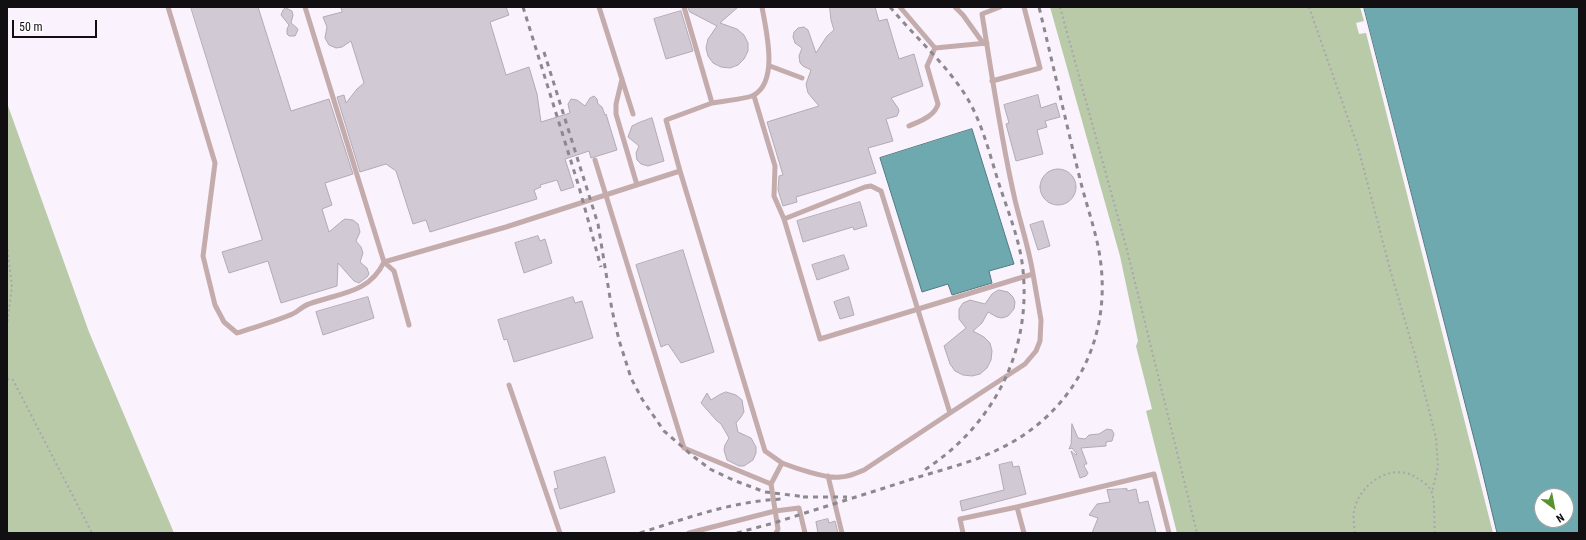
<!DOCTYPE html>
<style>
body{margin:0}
#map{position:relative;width:1586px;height:540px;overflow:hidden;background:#faf2fc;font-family:"Roboto Condensed",sans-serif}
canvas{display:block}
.frame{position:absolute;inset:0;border:8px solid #110f12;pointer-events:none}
.north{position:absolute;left:1534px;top:488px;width:40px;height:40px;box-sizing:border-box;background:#fff;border:1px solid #a09fa0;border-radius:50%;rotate:148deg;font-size:11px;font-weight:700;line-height:16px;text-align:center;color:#110f12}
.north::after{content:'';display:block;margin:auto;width:14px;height:18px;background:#58922f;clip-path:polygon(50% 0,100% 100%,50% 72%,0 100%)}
.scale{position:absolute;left:12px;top:20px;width:85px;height:18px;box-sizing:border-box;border:2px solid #110f12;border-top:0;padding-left:5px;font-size:12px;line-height:14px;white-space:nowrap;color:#110f12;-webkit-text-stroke:3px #fff;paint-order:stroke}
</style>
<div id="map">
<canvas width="1586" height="540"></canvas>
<div class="frame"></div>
<div class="north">N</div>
<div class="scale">50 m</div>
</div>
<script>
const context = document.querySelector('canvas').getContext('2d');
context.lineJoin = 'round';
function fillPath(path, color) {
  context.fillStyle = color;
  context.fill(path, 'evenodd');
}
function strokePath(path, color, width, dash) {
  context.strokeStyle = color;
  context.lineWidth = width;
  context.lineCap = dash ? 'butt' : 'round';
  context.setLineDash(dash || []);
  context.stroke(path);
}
fillPath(new Path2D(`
 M 1050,7 L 1360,7 L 1364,21 L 1356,23 L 1359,34 L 1366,33 L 1493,533 L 1177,533 L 1146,411 L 1152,409 L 1136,346 L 1138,341 L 1120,256 Z
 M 7,103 L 89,332 L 174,533 L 7,533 Z`), '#b8caa8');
const water = new Path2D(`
 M 1364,7 L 1579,7 L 1579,533 L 1497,533 L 1480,462 ZM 1542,496 L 1566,496 L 1566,520 L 1542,520 Z
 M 972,129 L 1014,264 L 989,271 L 992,283 L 952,295 L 948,284 L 922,292 L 880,158 Z`);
fillPath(water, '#6da9af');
strokePath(water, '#517b80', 1);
const building = new Path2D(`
 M 191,7 L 258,7 L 291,111 L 329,99 L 353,174 L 325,183 L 332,205 L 322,209 L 329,232 L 342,221 L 345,219 L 353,220 L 358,224 L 360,232 L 356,241 L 361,247 L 363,253 L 360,262 L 367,268 L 369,274 L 367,277 L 359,283 L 354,281 L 338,263 L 337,286 L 281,303 L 268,261 L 229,273 L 222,252 L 262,240 Z
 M 341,7 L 506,7 L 509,15 L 490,22 L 506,75 L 529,67 L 537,94 L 541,122 L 570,113 L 568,104 L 571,99 L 577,100 L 585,106 L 590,98 L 594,96 L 597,99 L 598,104 L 602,107 L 605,115 L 606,114 L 617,150 L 591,158 L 589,151 L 565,159 L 574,187 L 561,191 L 557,180 L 540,185 L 541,187 L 534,190 L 537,199 L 430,232 L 426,220 L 413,224 L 396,171 L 386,164 L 360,172 L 337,97 L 344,95 L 346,103 L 357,89 L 364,83 L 351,41 L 342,47 L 336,48 L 329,45 L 325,38 L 327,27 L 323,17 L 342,12 Z
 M 688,7 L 738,7 L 720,23 L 737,29 L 744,35 L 748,43 L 748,51 L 744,59 L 738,65 L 730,68 L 721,67 L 713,63 L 708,56 L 706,48 L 708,39 L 717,26 L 690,12 Z
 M 830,7 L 875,7 L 879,21 L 887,19 L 899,59 L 914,54 L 923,86 L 891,98 L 898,108 L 899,111 L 897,116 L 886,119 L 893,141 L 868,148 L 876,173 L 796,197 L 797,202 L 783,206 L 778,190 L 779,176 L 783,175 L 767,122 L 819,106 L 808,93 L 806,84 L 811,70 L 803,66 L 800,63 L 799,56 L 802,48 L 795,43 L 793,37 L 794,32 L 798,28 L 804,27 L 808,30 L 816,53 L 827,36 L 834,30 L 831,20 Z
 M 286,8 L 292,11 L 293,15 L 291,23 L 297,28 L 298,30 L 295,36 L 289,36 L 287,34 L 287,29 L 289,25 L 281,15 L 283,10 Z
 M 681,11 L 693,51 L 666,59 L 654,19 Z
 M 1038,95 L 1041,108 L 1056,103 L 1060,117 L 1045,121 L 1047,127 L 1037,130 L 1043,154 L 1016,161 L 1006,124 L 1009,123 L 1004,105 Z
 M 652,118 L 664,161 L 648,166 L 641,164 L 637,160 L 636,153 L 639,146 L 628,137 L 632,126 L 638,123 Z
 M1040 187a18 18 0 1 1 36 0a18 18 0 1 1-36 0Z
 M 860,202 L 867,226 L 854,230 L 853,227 L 803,242 L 797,221 Z
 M 1043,221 L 1050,246 L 1038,250 L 1030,225 Z
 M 538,236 L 540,241 L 545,239 L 552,263 L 524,273 L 515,243 Z
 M 683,250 L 714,352 L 681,363 L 668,344 L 661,347 L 636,265 Z
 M 844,255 L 849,269 L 817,280 L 812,265 Z
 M 999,290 L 1008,292 L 1013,297 L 1015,302 L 1014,309 L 1008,316 L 1002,318 L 997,317 L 988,312 L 982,323 L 973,331 L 984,337 L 990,343 L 992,351 L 991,360 L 987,368 L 980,374 L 972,376 L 963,375 L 955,371 L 950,364 L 944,346 L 966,328 L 959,319 L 959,309 L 963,303 L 970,300 L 985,304 L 992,294 Z
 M 368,297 L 374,318 L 323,335 L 316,312 Z
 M 573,297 L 575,303 L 582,301 L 593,338 L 514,362 L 507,339 L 504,340 L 498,320 Z
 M 849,297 L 854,315 L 840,319 L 834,302 Z
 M 726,392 L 736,395 L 742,400 L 744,412 L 741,417 L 736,423 L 738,432 L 751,438 L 756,447 L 756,453 L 753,460 L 744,466 L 739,466 L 727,460 L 724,450 L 725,445 L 729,438 L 721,424 L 716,420 L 701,403 L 707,393 L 711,400 L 719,395 Z
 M 1072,424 L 1078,438 L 1085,439 L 1089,435 L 1099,434 L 1107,429 L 1112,430 L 1114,434 L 1112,441 L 1106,442 L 1106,446 L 1081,448 L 1087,464 L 1085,464 L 1084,466 L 1088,473 L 1086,476 L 1080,478 L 1071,451 L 1076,455 L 1077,454 L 1072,448 L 1069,449 L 1071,444 Z
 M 605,457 L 615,492 L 560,509 L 554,489 L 558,488 L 554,472 Z
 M 1012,462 L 1013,467 L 1019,466 L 1026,494 L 962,511 L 960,501 L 1004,490 L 999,465 Z
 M 1127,489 L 1127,491 L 1136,489 L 1139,503 L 1148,501 L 1156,533 L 1092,533 L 1098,518 L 1089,515 L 1097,504 L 1110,502 L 1107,490 Z
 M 828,519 L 829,523 L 835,521 L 838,533 L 818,533 L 816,522 Z`);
fillPath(building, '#d1c9d3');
strokePath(building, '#b2abb4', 1);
strokePath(new Path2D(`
 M 1060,7 L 1127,250 L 1197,533
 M 1309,7 L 1358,147 L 1391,273 L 1415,355 L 1436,438 L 1438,467 L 1432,492
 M 7,245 L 12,287 L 7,325
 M 7,379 L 13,380 L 92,533
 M 1355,533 C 1354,526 1353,518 1354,511 C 1359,484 1392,461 1417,478 C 1422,481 1430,486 1432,493 C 1435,501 1434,523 1435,533`), '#aba5ad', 2, [2, 3]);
strokePath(new Path2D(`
 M 168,7 L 215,163 L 203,256 L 215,305 L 224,322 L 237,333 C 255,327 273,322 290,315 C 297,313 302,306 309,304 C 338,293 369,294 384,262 L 305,7
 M 599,7 L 633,114
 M 900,7 L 935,48 L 987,43
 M 955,7 L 963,15 L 983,43
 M 1000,7 L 982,14 C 992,76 1001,139 1015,200 C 1021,225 1029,249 1033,274
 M 770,66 L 802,78
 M 622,79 L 616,104 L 616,114 L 637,185
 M 992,81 L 1040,68 L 1024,7
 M 754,96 L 775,166 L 774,196 L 784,219 L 865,187 L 871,186 L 881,191 L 950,413 L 864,470 C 857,473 849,477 840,477 C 827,479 795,468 782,463 L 771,484
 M 712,103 C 721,101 748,99 754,95 C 779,81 766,30 762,7
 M 909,126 C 920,121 935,116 938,104 L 927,66 L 935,48
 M 595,160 L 684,448 L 771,484 L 778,529 L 776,533
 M 680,171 L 765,451 L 782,463
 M 784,219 L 820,339 L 1033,274 L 1041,320 L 1040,341 L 1036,351 L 1025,364 L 950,413
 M 384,262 L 506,227 L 680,171 L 666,120 L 712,103 L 684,7
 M 384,262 L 394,271 L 409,325
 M 509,385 L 560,533
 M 828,476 L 842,533
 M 689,533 L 775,511 L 799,508 L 805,533
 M 963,533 L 960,519 L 1017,507
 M 1024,533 L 1017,507 L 1154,474 L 1169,533`), '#c5acac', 5);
strokePath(new Path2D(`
 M 523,7 L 579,187 L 601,267
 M 890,7 C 915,37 945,63 966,96 C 983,124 990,156 1000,187 C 1008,211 1018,236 1022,262 C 1034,348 994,427 921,472
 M 544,52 L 598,224 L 612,310 L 619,340 L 631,378 L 642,399 L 664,431 L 694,457 L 710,469 L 733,480 L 765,492 L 807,497
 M 803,497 L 847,497
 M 640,533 C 687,518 733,501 783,499
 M 737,533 C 750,529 764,526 777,522 C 820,508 863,495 906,481 C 936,471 969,464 997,450 C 1070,416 1110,345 1101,265 C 1098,236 1087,208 1080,179 C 1066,122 1053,65 1039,7`), '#8d888e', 3, [5, 5]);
</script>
